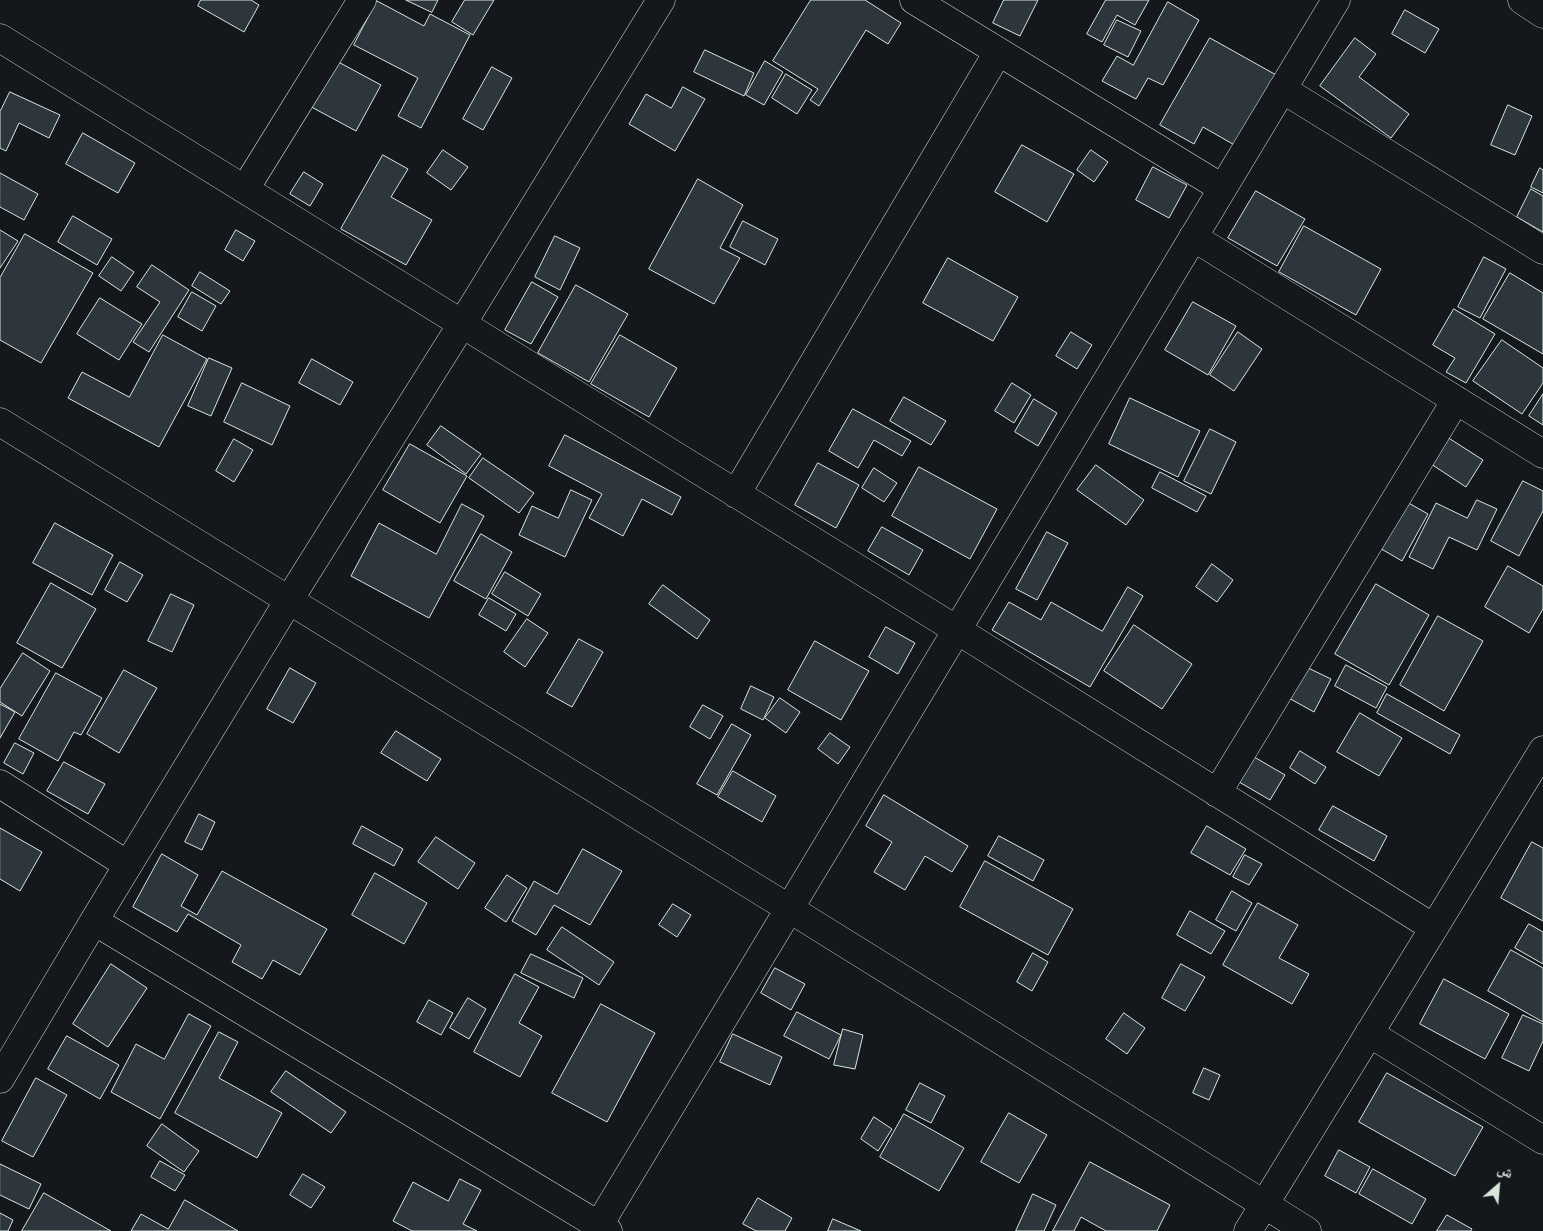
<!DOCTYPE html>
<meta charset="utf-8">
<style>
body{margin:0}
#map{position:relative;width:1543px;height:1231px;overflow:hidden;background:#14181c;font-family:Overpass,"Noto Naskh Arabic",sans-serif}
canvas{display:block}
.north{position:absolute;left:1473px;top:1161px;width:50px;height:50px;-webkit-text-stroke:4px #14181c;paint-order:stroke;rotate:27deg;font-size:14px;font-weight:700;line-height:20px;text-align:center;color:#d8e6dc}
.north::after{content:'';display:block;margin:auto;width:18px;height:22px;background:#d8e6dc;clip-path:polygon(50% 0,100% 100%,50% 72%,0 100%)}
</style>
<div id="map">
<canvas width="1543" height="1231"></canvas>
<div class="north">ش</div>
</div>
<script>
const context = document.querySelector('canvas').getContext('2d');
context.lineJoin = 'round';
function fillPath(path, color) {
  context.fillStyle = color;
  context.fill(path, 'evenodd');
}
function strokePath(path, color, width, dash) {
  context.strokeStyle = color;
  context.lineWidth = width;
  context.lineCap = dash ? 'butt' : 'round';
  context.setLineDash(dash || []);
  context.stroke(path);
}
const building = new Path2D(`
 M 201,0 L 251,0 L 259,5 L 244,32 L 198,6 Z
 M 406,0 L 438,0 L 432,12 Z
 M 465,0 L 494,0 L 473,35 L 452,22 Z
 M 811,0 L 865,0 L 901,23 L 888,44 L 866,30 L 819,106 L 810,100 L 818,89 L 773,61 Z
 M 1004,0 L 1038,0 L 1020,36 L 993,23 Z
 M 1106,0 L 1149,0 L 1135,25 L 1117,15 L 1102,42 L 1087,34 Z
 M 377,1 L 424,26 L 430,14 L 470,35 L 421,128 L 398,116 L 418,78 L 354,45 Z
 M 1168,2 L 1199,20 L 1163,85 L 1148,78 L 1136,99 L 1102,81 L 1117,56 L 1133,65 Z
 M 1405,10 L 1439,29 L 1425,53 L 1392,34 Z
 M 1117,20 L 1141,31 L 1128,57 L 1104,45 Z
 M 1210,38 L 1278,76 L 1238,147 L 1203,127 L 1194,144 L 1160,125 Z
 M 1355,38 L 1376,54 L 1359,77 L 1409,114 L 1391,138 L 1320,86 Z
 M 705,50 L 754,73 L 744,96 L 694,72 Z
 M 329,57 L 381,85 L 356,131 L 304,103 Z
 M 765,61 L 783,72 L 764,105 L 746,95 Z
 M 492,67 L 512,78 L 483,130 L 463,119 Z
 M 786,74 L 812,90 L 797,114 L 772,98 Z
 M 683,87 L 705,99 L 675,151 L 629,124 L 646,94 L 671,108 Z
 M 10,92 L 60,115 L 49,138 L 19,123 L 6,151 L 0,148 L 0,112 Z
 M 1508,105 L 1532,116 L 1515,155 L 1491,145 Z
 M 83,133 L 135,163 L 118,193 L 66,164 Z
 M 1022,145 L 1074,174 L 1047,222 L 995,192 Z
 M 443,150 L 468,167 L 451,190 L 427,173 Z
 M 1091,150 L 1108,162 L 1094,182 L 1077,170 Z
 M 383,155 L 408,169 L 391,197 L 432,220 L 406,265 L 341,229 Z
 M 1153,167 L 1187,185 L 1169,218 L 1136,200 Z
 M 1540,168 L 1543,170 L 1543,193 L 1531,187 Z
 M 304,172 L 323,184 L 310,206 L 290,194 Z
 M 0,173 L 38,194 L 24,220 L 0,207 Z
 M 698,179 L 743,205 L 720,248 L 740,258 L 714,304 L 649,269 Z
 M 1531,189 L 1543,196 L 1543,232 L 1517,217 Z
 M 1256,191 L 1305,219 L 1277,266 L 1228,238 Z
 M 73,216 L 112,239 L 97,265 L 58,242 Z
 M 743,221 L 778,239 L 765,265 L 730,247 Z
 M 1304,226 L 1381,269 L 1356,315 L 1279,272 Z
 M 0,230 L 18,241 L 0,268 Z
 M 236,230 L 255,241 L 243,261 L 225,250 Z
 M 25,234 L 93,273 L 41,363 L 0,340 L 0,278 Z
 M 555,236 L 580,248 L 560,290 L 535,277 Z
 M 112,257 L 134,272 L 121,291 L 99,276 Z
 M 1484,257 L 1506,269 L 1480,318 L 1458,307 Z
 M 948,258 L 1018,297 L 993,341 L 923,303 Z
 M 152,265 L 189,290 L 149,352 L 133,342 L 160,302 L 137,287 Z
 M 200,272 L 230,291 L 221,304 L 192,286 Z
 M 1510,273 L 1543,293 L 1543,354 L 1483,319 Z
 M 532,282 L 558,297 L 531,344 L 505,330 Z
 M 576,285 L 628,314 L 589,382 L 538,353 Z
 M 192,292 L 216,306 L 202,331 L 178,317 Z
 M 100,298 L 142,324 L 119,360 L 77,334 Z
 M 1193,302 L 1236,326 L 1208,375 L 1165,350 Z
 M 1454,309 L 1495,334 L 1466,383 L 1446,372 L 1455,358 L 1433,345 Z
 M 1071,332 L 1092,345 L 1077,369 L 1056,356 Z
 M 1238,332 L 1262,349 L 1234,391 L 1210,375 Z
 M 163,335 L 207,359 L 159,447 L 68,398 L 82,372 L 129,397 Z
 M 620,335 L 677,368 L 649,417 L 591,384 Z
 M 1502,340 L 1543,368 L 1543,383 L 1522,414 L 1473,381 Z
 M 209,358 L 232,368 L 211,416 L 188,406 Z
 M 312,359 L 353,382 L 340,405 L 299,383 Z
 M 242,383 L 290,406 L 272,445 L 224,422 Z
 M 1012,383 L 1031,395 L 1014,423 L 995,411 Z
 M 1543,394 L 1543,425 L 1529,416 Z
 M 904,397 L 946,421 L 931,445 L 890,421 Z
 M 1130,398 L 1200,431 L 1178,477 L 1109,444 Z
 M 1034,399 L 1057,413 L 1038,446 L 1015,432 Z
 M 853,409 L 911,441 L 902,456 L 874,440 L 858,468 L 829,451 Z
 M 441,426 L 481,454 L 466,474 L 427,445 Z
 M 1210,429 L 1236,442 L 1211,494 L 1184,481 Z
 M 565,435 L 681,497 L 672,515 L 642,499 L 623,536 L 589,518 L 602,494 L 549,466 Z
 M 1447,437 L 1483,460 L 1466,487 L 1431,464 Z
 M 234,439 L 253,450 L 234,482 L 216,471 Z
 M 410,444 L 467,476 L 440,523 L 383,490 Z
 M 483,458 L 534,493 L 519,513 L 469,478 Z
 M 818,463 L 859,485 L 836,528 L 795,505 Z
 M 1096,465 L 1144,500 L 1126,525 L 1077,490 Z
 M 919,467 L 997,509 L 970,559 L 892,516 Z
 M 874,468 L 897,483 L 884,502 L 862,488 Z
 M 1160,472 L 1206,496 L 1197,512 L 1152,488 Z
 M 1523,481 L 1543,491 L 1543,511 L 1519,556 L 1491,541 Z
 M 571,490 L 592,500 L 565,557 L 519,535 L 532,506 L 558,518 Z
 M 1477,500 L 1497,509 L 1477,550 L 1449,537 L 1433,569 L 1409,557 L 1436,503 L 1467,518 Z
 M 1405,501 L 1428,514 L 1402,561 L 1378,547 Z
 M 462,504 L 484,516 L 429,618 L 351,576 L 379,523 L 436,554 Z
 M 55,523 L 113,555 L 92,595 L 33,563 Z
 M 882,527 L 923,550 L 909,575 L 868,551 Z
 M 1047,532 L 1068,543 L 1037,600 L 1016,589 Z
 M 481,534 L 512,552 L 486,599 L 454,581 Z
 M 120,562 L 143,575 L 127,602 L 105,590 Z
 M 1212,564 L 1233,580 L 1217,602 L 1196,587 Z
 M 1508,566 L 1543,586 L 1543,609 L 1529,633 L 1485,607 Z
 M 505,572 L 541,594 L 528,616 L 492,594 Z
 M 51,583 L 96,609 L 62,668 L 17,643 Z
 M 1376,584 L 1429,615 L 1389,685 L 1335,654 Z
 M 663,585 L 710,620 L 697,639 L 649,604 Z
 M 1128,587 L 1143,596 L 1090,687 L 992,630 L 1009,602 L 1041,620 L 1051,602 L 1102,631 Z
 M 171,594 L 194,605 L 172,652 L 148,641 Z
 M 489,598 L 516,614 L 506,631 L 479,615 Z
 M 1438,616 L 1483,641 L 1444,711 L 1400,685 Z
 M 527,619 L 548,633 L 525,667 L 504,652 Z
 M 1134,625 L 1192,664 L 1162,709 L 1104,671 Z
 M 886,627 L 915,643 L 898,674 L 869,657 Z
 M 579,639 L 603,652 L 572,707 L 547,693 Z
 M 815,641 L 869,671 L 841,720 L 788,690 Z
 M 23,653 L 50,671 L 22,716 L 0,702 L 0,689 Z
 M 1302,665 L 1331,679 L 1314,712 L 1287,697 Z
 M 1346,665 L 1387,687 L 1376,708 L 1335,686 Z
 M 290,668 L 316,683 L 293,723 L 267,709 Z
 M 124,670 L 157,688 L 119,753 L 87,734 Z
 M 56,673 L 102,698 L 81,735 L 74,732 L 58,761 L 19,739 Z
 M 751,686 L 774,697 L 763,720 L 741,709 Z
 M 1387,694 L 1460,735 L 1450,754 L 1377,713 Z
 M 780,698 L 800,712 L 786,733 L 765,718 Z
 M 0,704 L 15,712 L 0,738 Z
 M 703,705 L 723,716 L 710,739 L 690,727 Z
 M 1360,713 L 1402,738 L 1379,776 L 1337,752 Z
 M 732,724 L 751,735 L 717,795 L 697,784 Z
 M 396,731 L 441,759 L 427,781 L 381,753 Z
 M 830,733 L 850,747 L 838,764 L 818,749 Z
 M 15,743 L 34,753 L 23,774 L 4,763 Z
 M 1300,751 L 1326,767 L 1315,784 L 1290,768 Z
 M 1249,754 L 1285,775 L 1270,800 L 1234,779 Z
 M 64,762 L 105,784 L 88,814 L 47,791 Z
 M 733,771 L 776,796 L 762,822 L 718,797 Z
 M 884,795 L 968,846 L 952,872 L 925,856 L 905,890 L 874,872 L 892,842 L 866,826 Z
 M 1333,806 L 1387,836 L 1374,861 L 1319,830 Z
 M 199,814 L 215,822 L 202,850 L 185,842 Z
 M 362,826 L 403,849 L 394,866 L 353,844 Z
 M 1207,826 L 1246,849 L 1230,875 L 1191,853 Z
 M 0,828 L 42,852 L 20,891 L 0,879 Z
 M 999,836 L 1044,860 L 1033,881 L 988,856 Z
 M 436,837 L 475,863 L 458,889 L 418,862 Z
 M 1532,842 L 1543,848 L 1543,921 L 1501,898 Z
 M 583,849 L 622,871 L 590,925 L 554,905 L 536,935 L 512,921 L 534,881 L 557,894 Z
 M 162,854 L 198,875 L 181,906 L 197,915 L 222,871 L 327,929 L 300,975 L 273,960 L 262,979 L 232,962 L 241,945 L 188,914 L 177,932 L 133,907 Z
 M 1245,855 L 1262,864 L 1249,885 L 1233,877 Z
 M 985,861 L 1073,909 L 1048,955 L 960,907 Z
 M 375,873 L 427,903 L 404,944 L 352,915 Z
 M 507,875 L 527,888 L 506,922 L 485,908 Z
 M 1232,891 L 1252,903 L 1236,931 L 1216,920 Z
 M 1258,903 L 1298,925 L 1279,958 L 1309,974 L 1292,1004 L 1223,965 Z
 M 673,904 L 691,915 L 677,937 L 659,925 Z
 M 1190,911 L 1225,931 L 1211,954 L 1177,935 Z
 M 1529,924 L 1543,932 L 1543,964 L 1515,948 Z
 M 562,927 L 614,962 L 599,985 L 547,950 Z
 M 1511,950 L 1543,968 L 1543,1022 L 1488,991 Z
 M 1033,953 L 1048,962 L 1032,991 L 1017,982 Z
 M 531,954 L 583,978 L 574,998 L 521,973 Z
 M 111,964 L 147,988 L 108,1047 L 73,1024 Z
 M 1181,964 L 1205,977 L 1185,1011 L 1162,998 Z
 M 775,968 L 805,984 L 791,1010 L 761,993 Z
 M 515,974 L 539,987 L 519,1023 L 542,1036 L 520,1077 L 474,1052 Z
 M 1444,979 L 1509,1014 L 1485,1059 L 1420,1024 Z
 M 468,998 L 486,1009 L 469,1039 L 450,1028 Z
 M 429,1000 L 453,1013 L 441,1035 L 417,1022 Z
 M 601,1004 L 655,1033 L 607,1122 L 552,1093 Z
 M 797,1012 L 841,1035 L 829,1059 L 784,1036 Z
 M 1124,1013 L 1145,1028 L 1127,1054 L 1106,1039 Z
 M 189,1014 L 211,1026 L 160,1119 L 111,1092 L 136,1044 L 164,1059 Z
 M 1523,1015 L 1543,1024 L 1543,1041 L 1529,1071 L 1502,1058 Z
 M 843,1029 L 863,1035 L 855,1069 L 834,1065 Z
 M 219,1032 L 238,1042 L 219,1078 L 282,1113 L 257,1158 L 175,1113 Z
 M 733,1034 L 782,1057 L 770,1085 L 720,1062 Z
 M 67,1036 L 119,1065 L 100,1099 L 48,1069 Z
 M 1204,1068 L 1220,1075 L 1209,1100 L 1193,1093 Z
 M 286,1071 L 346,1112 L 331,1133 L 271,1092 Z
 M 1387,1073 L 1483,1127 L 1455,1176 L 1359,1122 Z
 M 36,1078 L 67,1095 L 33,1157 L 2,1141 Z
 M 920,1083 L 945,1096 L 931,1123 L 906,1110 Z
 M 1009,1113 L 1047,1135 L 1019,1183 L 981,1162 Z
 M 904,1114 L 964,1148 L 939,1191 L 880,1157 Z
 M 874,1117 L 892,1129 L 878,1151 L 861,1139 Z
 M 162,1124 L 199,1151 L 184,1172 L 147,1146 Z
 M 1339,1150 L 1370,1167 L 1356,1193 L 1325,1176 Z
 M 160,1161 L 185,1175 L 175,1191 L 151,1177 Z
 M 1090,1162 L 1170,1205 L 1157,1231 L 1106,1231 L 1081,1217 L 1074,1231 L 1053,1231 Z
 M 0,1164 L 41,1184 L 29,1209 L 0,1195 Z
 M 1373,1169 L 1426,1199 L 1412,1224 L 1359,1194 Z
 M 303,1174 L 325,1187 L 311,1208 L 290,1195 Z
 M 460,1179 L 481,1190 L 463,1224 L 477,1231 L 412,1231 L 393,1221 L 413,1182 L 448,1201 Z
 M 44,1193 L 111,1231 L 22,1231 Z
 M 1033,1194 L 1056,1205 L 1044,1231 L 1016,1231 Z
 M 758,1198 L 792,1218 L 785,1231 L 756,1231 L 743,1224 Z
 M 185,1200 L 238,1231 L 131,1231 L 141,1214 L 168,1229 Z
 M 0,1213 L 13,1220 L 8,1231 L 0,1231 Z
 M 1447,1215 L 1472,1229 L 1471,1231 L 1437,1231 Z
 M 833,1219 L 861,1231 L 828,1231 Z`);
fillPath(building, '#2c363c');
strokePath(building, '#d8e6dc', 1);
const minor = new Path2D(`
 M 914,0 L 1222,188
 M 1522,0 L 1543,14
 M 0,38 L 957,630 L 1434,928
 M 1282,89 L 1543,250
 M 245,189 L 362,0
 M 1193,237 L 1543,454
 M 0,422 L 790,909 L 1307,1231
 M 736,494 L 998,52
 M 0,784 L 128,865
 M 1217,793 L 1456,400
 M 94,921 L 608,1231
 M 1369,1033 L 1543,1140
 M 0,1079 L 94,921 L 289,600 L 462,324 L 661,0
 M 599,1225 L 1336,0
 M 1248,1231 L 1543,750`);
strokePath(minor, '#d8e6dc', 29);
strokePath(minor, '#14181c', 28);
</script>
